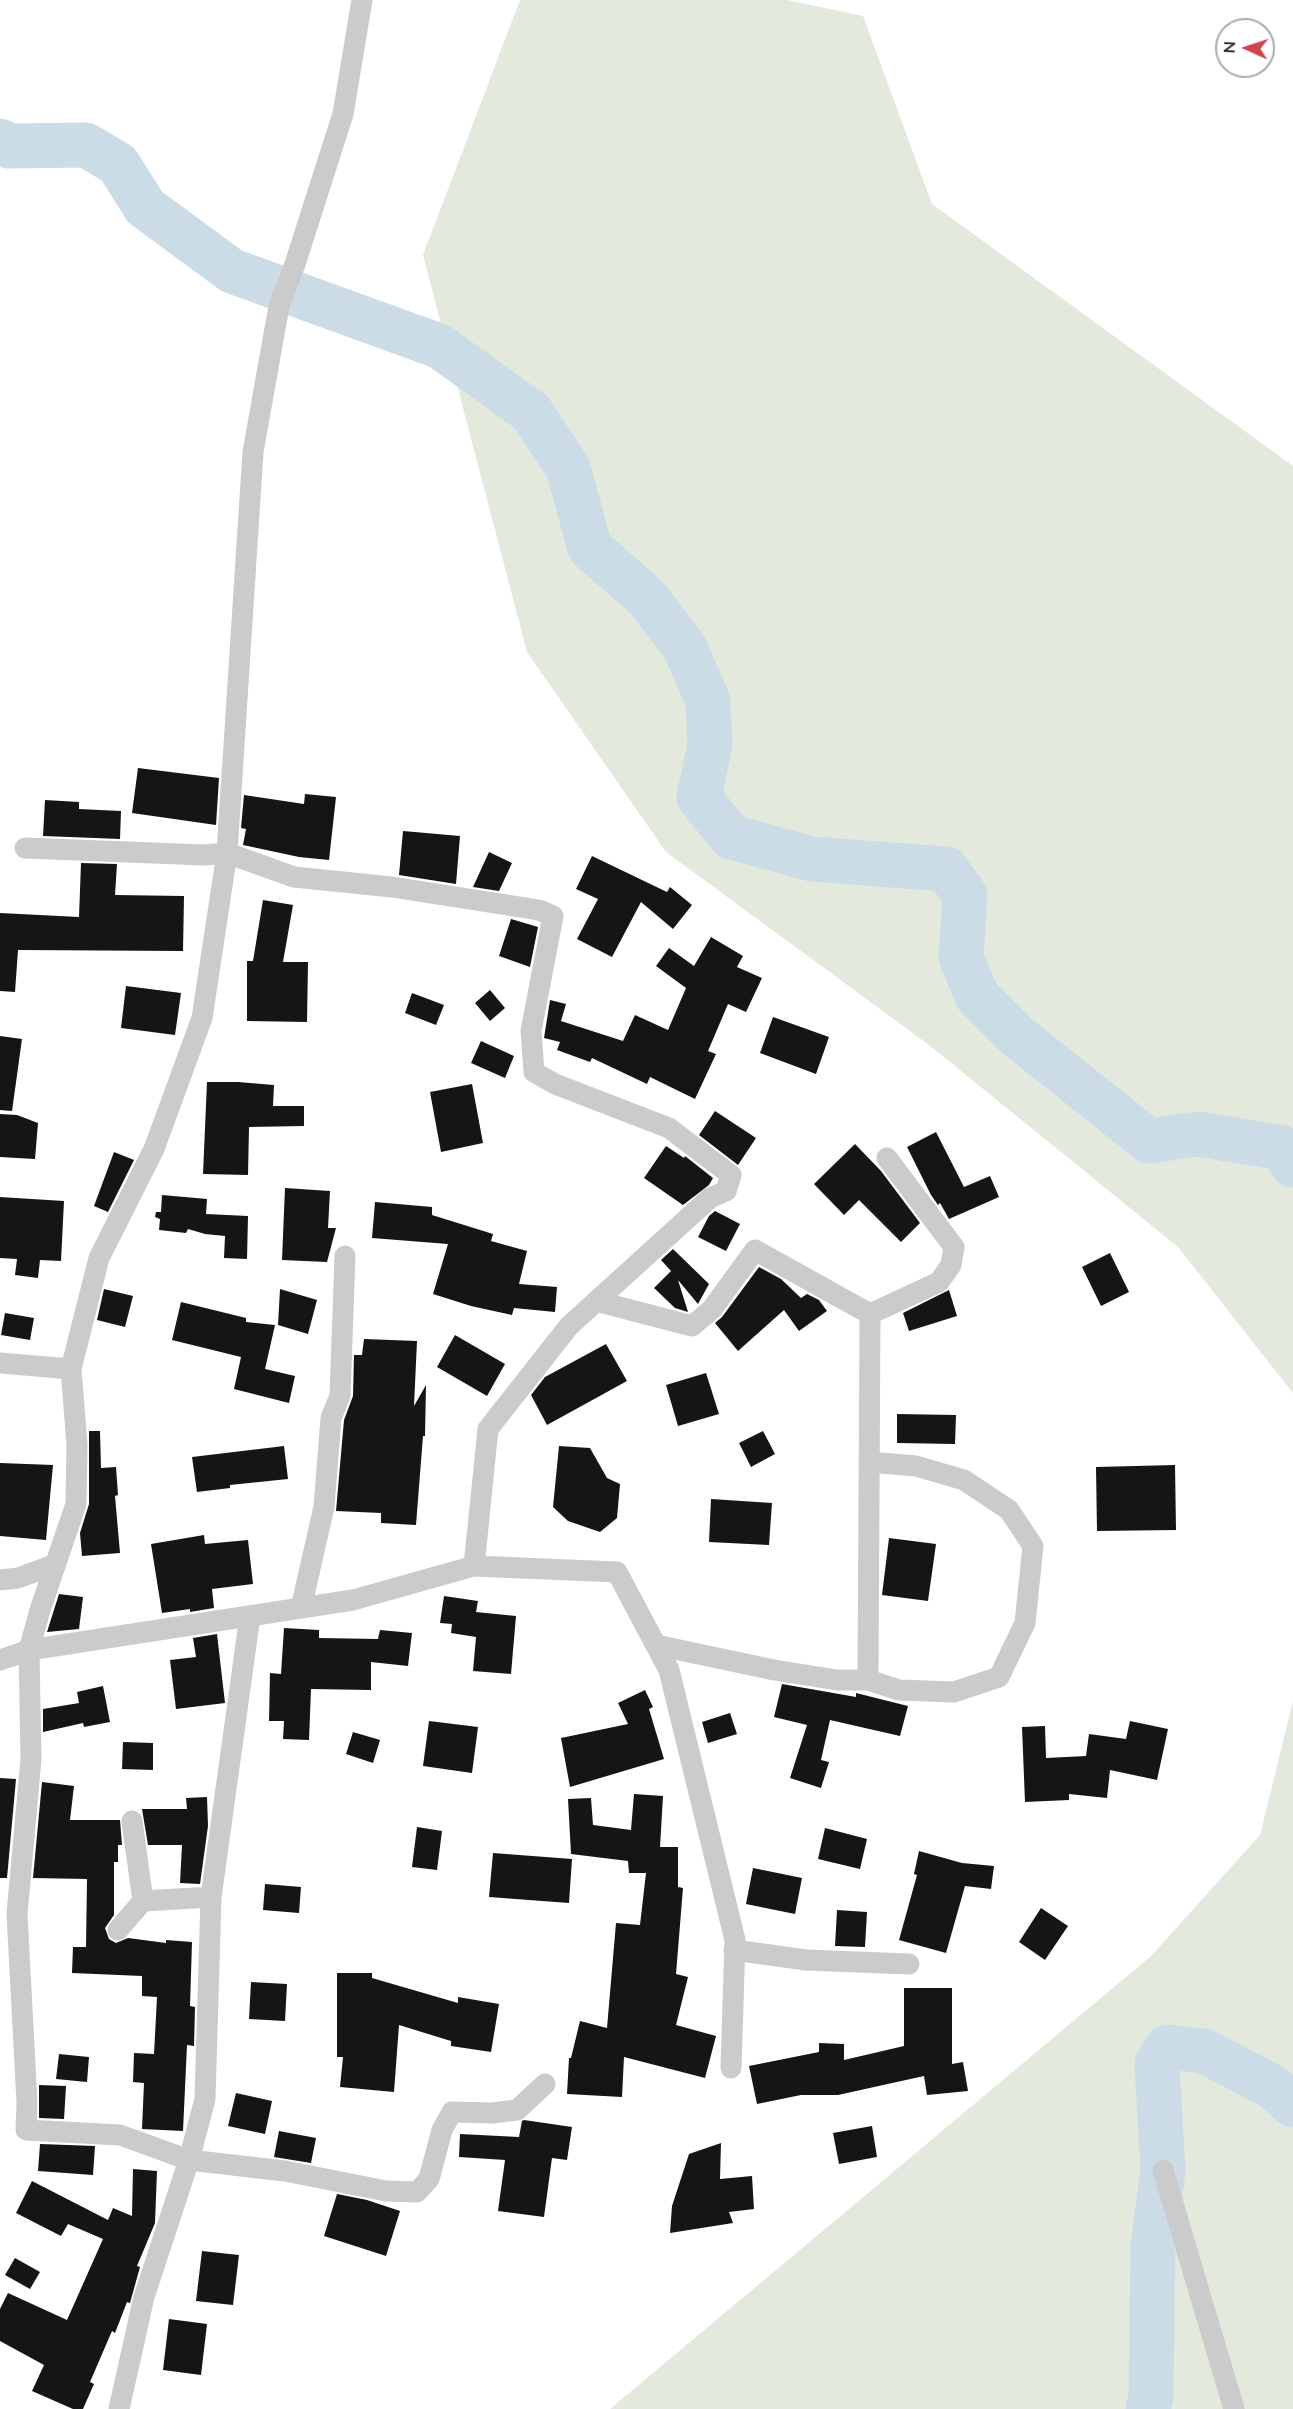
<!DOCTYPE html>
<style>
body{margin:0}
#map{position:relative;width:1293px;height:2409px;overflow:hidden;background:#fff;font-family:Lato,sans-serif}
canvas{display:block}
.north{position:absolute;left:1215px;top:18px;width:60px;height:60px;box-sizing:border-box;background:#fff;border:2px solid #ababab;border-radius:50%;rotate:273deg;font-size:16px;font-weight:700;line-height:24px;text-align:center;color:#2e2e2e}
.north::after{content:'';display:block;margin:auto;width:21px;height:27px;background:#ce464d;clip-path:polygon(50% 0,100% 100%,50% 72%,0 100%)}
</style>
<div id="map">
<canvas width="1293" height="2409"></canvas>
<div class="north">N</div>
</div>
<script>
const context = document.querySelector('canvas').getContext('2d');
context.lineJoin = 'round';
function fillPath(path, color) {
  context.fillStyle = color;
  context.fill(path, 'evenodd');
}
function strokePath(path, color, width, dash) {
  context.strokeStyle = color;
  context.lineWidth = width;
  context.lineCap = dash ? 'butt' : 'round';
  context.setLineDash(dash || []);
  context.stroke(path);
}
fillPath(new Path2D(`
 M 520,0 L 787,0 L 863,16 L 932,204 L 1293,466 L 1293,1393 L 1178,1247 L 929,1045 L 666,852 L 527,652 L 423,255 Z
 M 1293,1701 L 1293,2409 L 610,2409 L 1151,1956 L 1260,1835 Z`), '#e3e9dd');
strokePath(new Path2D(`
 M 0,141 L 9,146 L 86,145 L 118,164 L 145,207 L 232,271 L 439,346 L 531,412 L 568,468 L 590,548 L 646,597 L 684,646 L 708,701 L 710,744 L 699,797 L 731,837 L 812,859 L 946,869 L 965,895 L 961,957 L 977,996 L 1017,1036 L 1149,1141 L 1197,1134 L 1282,1148 L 1293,1165
 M 1148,2409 L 1151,2398 L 1153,2245 L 1163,2170 L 1157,2064 L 1167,2047 L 1204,2051 L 1273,2087 L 1293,2105`), '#ccdce7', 45);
fillPath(new Path2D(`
 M 138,768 L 219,778 L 216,825 L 132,813 Z
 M 305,794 L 336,797 L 329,860 L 299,857 L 243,845 L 246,829 L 241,828 L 244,795 L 304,804 Z
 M 45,800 L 79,802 L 79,809 L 121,811 L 120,839 L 43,836 Z
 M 403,831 L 460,836 L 456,884 L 399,875 Z
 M 489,852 L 512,863 L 499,891 L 473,887 Z
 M 592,856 L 667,892 L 670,887 L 692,905 L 673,929 L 641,902 L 612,957 L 577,939 L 598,899 L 576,889 Z
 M 81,863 L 117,864 L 115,895 L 184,896 L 183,951 L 18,950 L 15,992 L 0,991 L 0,913 L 79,917 Z
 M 263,900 L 293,905 L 283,962 L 308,962 L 307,1022 L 247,1021 L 247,961 L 253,961 Z
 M 511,919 L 538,927 L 530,967 L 499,956 Z
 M 711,937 L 743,956 L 737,967 L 762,978 L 746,1012 L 728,1004 L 708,1051 L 716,1054 L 695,1099 L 650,1077 L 647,1084 L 592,1058 L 590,1062 L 557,1050 L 560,1042 L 544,1038 L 550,1000 L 566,1004 L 561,1021 L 623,1041 L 635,1015 L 668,1030 L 686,988 L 656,966 L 669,948 L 694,966 Z
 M 126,986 L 181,993 L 175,1035 L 121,1028 Z
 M 490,990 L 505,1008 L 490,1021 L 475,1003 Z
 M 412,993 L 444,1005 L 436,1025 L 405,1013 Z
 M 773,1017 L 829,1037 L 816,1074 L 760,1053 Z
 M 0,1036 L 22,1039 L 12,1111 L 0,1110 Z
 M 481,1041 L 514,1056 L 505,1078 L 471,1063 Z
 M 207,1082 L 238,1082 L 274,1085 L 273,1106 L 304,1106 L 304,1126 L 249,1127 L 248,1175 L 203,1174 Z
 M 472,1084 L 483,1143 L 441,1152 L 430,1092 Z
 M 715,1111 L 756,1138 L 738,1165 L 699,1135 Z
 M 0,1114 L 17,1115 L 38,1123 L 35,1159 L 0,1157 Z
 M 936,1132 L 964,1187 L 990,1176 L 999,1197 L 949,1219 L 940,1203 L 938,1205 L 931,1195 L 907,1147 Z
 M 855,1144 L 881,1171 L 920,1223 L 901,1242 L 859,1200 L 844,1215 L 814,1184 Z
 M 666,1146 L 684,1158 L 685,1156 L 713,1178 L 709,1185 L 683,1205 L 644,1178 Z
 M 114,1152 L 134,1160 L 108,1212 L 94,1206 Z
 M 285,1188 L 330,1191 L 328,1228 L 336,1228 L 327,1262 L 282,1260 Z
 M 162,1195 L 207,1199 L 206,1214 L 248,1216 L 247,1259 L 224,1258 L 225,1236 L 205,1234 L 188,1229 L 186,1233 L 159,1230 L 160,1219 L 155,1217 L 156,1212 L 161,1212 Z
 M 0,1197 L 64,1201 L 61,1261 L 40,1260 L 38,1278 L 15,1275 L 17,1259 L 0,1258 Z
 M 375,1202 L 432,1207 L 432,1215 L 493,1234 L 491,1241 L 527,1251 L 519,1284 L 557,1287 L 555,1312 L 514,1308 L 512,1315 L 471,1306 L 433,1294 L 448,1244 L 372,1238 Z
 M 715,1211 L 740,1224 L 726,1251 L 698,1237 L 709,1216 Z
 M 673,1249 L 709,1284 L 698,1304 L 678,1280 L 688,1312 L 675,1308 L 654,1288 L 671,1271 L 661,1260 Z
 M 1110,1253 L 1129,1292 L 1101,1306 L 1082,1267 Z
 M 759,1267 L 781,1279 L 801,1298 L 807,1294 L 819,1300 L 827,1311 L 799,1331 L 784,1310 L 738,1351 L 715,1323 L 722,1317 Z
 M 104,1289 L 133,1296 L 125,1327 L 97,1320 Z
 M 280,1289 L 317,1300 L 308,1334 L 278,1325 Z
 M 949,1290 L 957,1316 L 909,1331 L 903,1313 Z
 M 181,1302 L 246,1318 L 246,1322 L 275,1325 L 265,1369 L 295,1376 L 289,1403 L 234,1389 L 241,1357 L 172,1340 Z
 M 5,1313 L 34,1318 L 30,1340 L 1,1335 Z
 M 455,1335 L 505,1364 L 487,1396 L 437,1367 Z
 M 364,1339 L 417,1341 L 414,1406 L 426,1385 L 425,1436 L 423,1436 L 416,1525 L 381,1523 L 381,1513 L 336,1511 L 344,1420 L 353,1396 L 354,1355 L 362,1355 Z
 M 606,1344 L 627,1381 L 547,1425 L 531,1395 L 545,1377 Z
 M 706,1373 L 719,1414 L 678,1426 L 666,1385 Z
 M 897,1414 L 956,1415 L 955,1444 L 897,1443 Z
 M 89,1431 L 100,1431 L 101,1468 L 116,1467 L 118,1495 L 115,1496 L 120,1553 L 82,1556 L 80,1533 L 89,1504 Z
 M 763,1431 L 775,1454 L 751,1467 L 739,1443 Z
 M 284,1446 L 288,1479 L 230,1485 L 230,1488 L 197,1492 L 192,1457 Z
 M 559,1446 L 590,1448 L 607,1478 L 620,1484 L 617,1518 L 600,1532 L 568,1521 L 553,1507 Z
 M 0,1463 L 53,1465 L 46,1540 L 0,1536 Z
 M 1175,1465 L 1176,1530 L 1097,1531 L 1096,1467 Z
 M 711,1499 L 772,1503 L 769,1545 L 709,1542 Z
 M 204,1535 L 205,1544 L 248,1540 L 253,1584 L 212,1589 L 214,1608 L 190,1612 L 190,1609 L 162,1613 L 151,1544 Z
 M 889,1538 L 936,1544 L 928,1601 L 882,1595 Z
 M 59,1594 L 83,1597 L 79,1629 L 47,1632 Z
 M 444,1596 L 478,1601 L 476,1612 L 516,1616 L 511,1674 L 473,1671 L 476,1637 L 451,1633 L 452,1624 L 440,1623 Z
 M 284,1628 L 319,1630 L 319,1638 L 378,1639 L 380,1630 L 412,1633 L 408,1666 L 371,1662 L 371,1690 L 311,1689 L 309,1740 L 283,1739 L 284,1721 L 269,1721 L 270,1673 L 281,1674 Z
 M 217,1634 L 225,1703 L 176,1709 L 170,1660 L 196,1657 L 193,1638 Z
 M 782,1684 L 856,1697 L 856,1693 L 908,1706 L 900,1736 L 830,1720 L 821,1760 L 829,1762 L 821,1788 L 790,1778 L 807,1725 L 774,1717 Z
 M 103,1686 L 110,1722 L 84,1727 L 83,1723 L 43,1732 L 43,1709 L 79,1703 L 77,1692 Z
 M 645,1690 L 653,1707 L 649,1709 L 664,1759 L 570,1787 L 561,1738 L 628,1724 L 618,1703 Z
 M 730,1713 L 737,1734 L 708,1743 L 702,1722 Z
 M 429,1721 L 478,1727 L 472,1773 L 423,1766 Z
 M 1130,1721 L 1168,1729 L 1157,1780 L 1110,1770 L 1107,1798 L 1069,1794 L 1069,1800 L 1025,1802 L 1022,1727 L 1045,1726 L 1046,1758 L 1086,1756 L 1089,1734 L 1126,1739 Z
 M 353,1732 L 380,1740 L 373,1763 L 346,1754 Z
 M 123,1742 L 153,1743 L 153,1770 L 122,1769 Z
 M 0,1778 L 16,1779 L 7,1878 L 0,1878 Z
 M 42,1782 L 74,1786 L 70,1820 L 120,1820 L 122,1845 L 118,1845 L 118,1862 L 114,1862 L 114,1915 L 105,1928 L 109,1939 L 116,1943 L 128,1938 L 166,1943 L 166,1940 L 192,1942 L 190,2006 L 195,2007 L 194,2046 L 187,2045 L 183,2131 L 142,2129 L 144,2083 L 133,2082 L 134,2053 L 154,2054 L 157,1997 L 142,1996 L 142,1976 L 72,1973 L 73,1947 L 86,1947 L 87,1879 L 33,1878 Z
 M 634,1794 L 663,1796 L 660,1847 L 678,1847 L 678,1887 L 683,1888 L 676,1974 L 688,1977 L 676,2025 L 716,2036 L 705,2078 L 624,2057 L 622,2097 L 567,2094 L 569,2058 L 571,2058 L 580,2021 L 607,2028 L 616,1923 L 640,1925 L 646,1873 L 629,1873 L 628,1861 L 571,1854 L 568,1799 L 591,1798 L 593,1825 L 631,1830 Z
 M 207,1797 L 208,1826 L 200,1884 L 180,1883 L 182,1845 L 148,1845 L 142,1809 L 187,1809 L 186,1798 Z
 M 417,1827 L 442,1831 L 437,1870 L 412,1867 Z
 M 825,1828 L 867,1839 L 860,1869 L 818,1859 Z
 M 919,1851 L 962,1863 L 994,1866 L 991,1889 L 965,1886 L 946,1953 L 899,1940 L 917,1875 L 914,1874 Z
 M 493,1853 L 572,1859 L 569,1903 L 489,1897 Z
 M 753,1868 L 802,1878 L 795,1914 L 746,1904 Z
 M 265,1884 L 301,1887 L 299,1913 L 263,1910 Z
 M 1041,1908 L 1068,1926 L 1045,1960 L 1019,1942 Z
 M 837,1910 L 867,1912 L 865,1947 L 835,1946 Z
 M 337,1973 L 372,1973 L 372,1978 L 458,2003 L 458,1997 L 499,2004 L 491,2052 L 451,2046 L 451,2041 L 399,2025 L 394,2092 L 340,2087 L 343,2057 L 337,2057 Z
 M 251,1982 L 287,1984 L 285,2021 L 249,2019 Z
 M 904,1988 L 952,1988 L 952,2064 L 963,2062 L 968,2091 L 927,2095 L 924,2076 L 838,2095 L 801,2095 L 757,2104 L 749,2066 L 819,2052 L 819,2043 L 844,2044 L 844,2060 L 904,2046 Z
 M 59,2054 L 89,2057 L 87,2082 L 56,2079 Z
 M 39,2085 L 66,2086 L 64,2119 L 39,2118 Z
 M 236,2093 L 272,2101 L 265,2134 L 228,2126 Z
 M 524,2120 L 572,2127 L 567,2160 L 552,2158 L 544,2217 L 498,2211 L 505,2160 L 459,2157 L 460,2134 L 519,2137 L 522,2121 Z
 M 872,2126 L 877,2157 L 839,2164 L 833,2133 Z
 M 279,2131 L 316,2138 L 311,2163 L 274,2157 Z
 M 721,2143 L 720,2179 L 752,2176 L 754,2209 L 729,2212 L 733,2223 L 670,2233 L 672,2206 L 689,2154 Z
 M 40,2144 L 95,2146 L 93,2175 L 38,2171 Z
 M 133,2169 L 157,2171 L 155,2223 L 137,2266 L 140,2267 L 130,2303 L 127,2302 L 115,2333 L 112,2331 L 90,2382 L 94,2384 L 83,2409 L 73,2409 L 32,2391 L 44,2365 L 0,2341 L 0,2309 L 8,2293 L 67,2320 L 103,2239 L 68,2224 L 61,2236 L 16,2213 L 32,2181 L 108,2220 L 113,2208 L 132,2216 Z
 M 337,2194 L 367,2200 L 400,2211 L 386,2256 L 324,2236 Z
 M 202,2251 L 239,2255 L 233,2305 L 196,2301 Z
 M 15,2258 L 40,2272 L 30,2289 L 5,2275 Z
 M 169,2319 L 207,2324 L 201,2375 L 163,2370 Z`), '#151515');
strokePath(new Path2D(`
 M 25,848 L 204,855 L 227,853 L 294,877 L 392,887 L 539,910 L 553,916 L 531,1031 L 534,1072 L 555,1084 L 669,1128 L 731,1175 L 726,1191 L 710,1198 L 569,1326 L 488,1429 L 474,1566
 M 596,1301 L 692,1326 L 712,1309 L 755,1250 L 870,1314
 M 870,1314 L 939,1282 L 951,1265 L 954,1247 L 887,1158
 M 0,1363 L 71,1369
 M 0,1580 L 18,1578 L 56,1564
 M 301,1608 L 324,1507 L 331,1418 L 340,1396 L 345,1256
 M 250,1616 L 211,1897 L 205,2099 L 189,2160 L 285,2171 L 386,2191 L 417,2192 L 429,2179 L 442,2130 L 452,2112 L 492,2113 L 517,2110 L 545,2084
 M 656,1645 L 774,1670 L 837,1680 L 868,1680 L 899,1690 L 954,1692 L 999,1677 L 1025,1623 L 1033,1546 L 1009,1510 L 964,1480 L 916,1466 L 869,1462
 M 0,1660 L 29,1650 L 40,1610 L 76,1504 L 77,1445 L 71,1369 L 99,1258 L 154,1149 L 202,1018 L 227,853 L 253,452 L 279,306 L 295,264 L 343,114 L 362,0
 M 868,1680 L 870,1314
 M 132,1821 L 143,1901
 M 118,1930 L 143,1901 L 211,1897
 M 734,1950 L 806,1960 L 909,1964
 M 1163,2170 L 1234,2409
 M 119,2409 L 144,2297 L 189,2160 L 120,2135 L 26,2130 L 27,2103 L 17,1914 L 31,1759 L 29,1650 L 353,1600 L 474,1566 L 617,1572 L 669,1670 L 735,1940 L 731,2068`), '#cbcbcb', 21);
</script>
